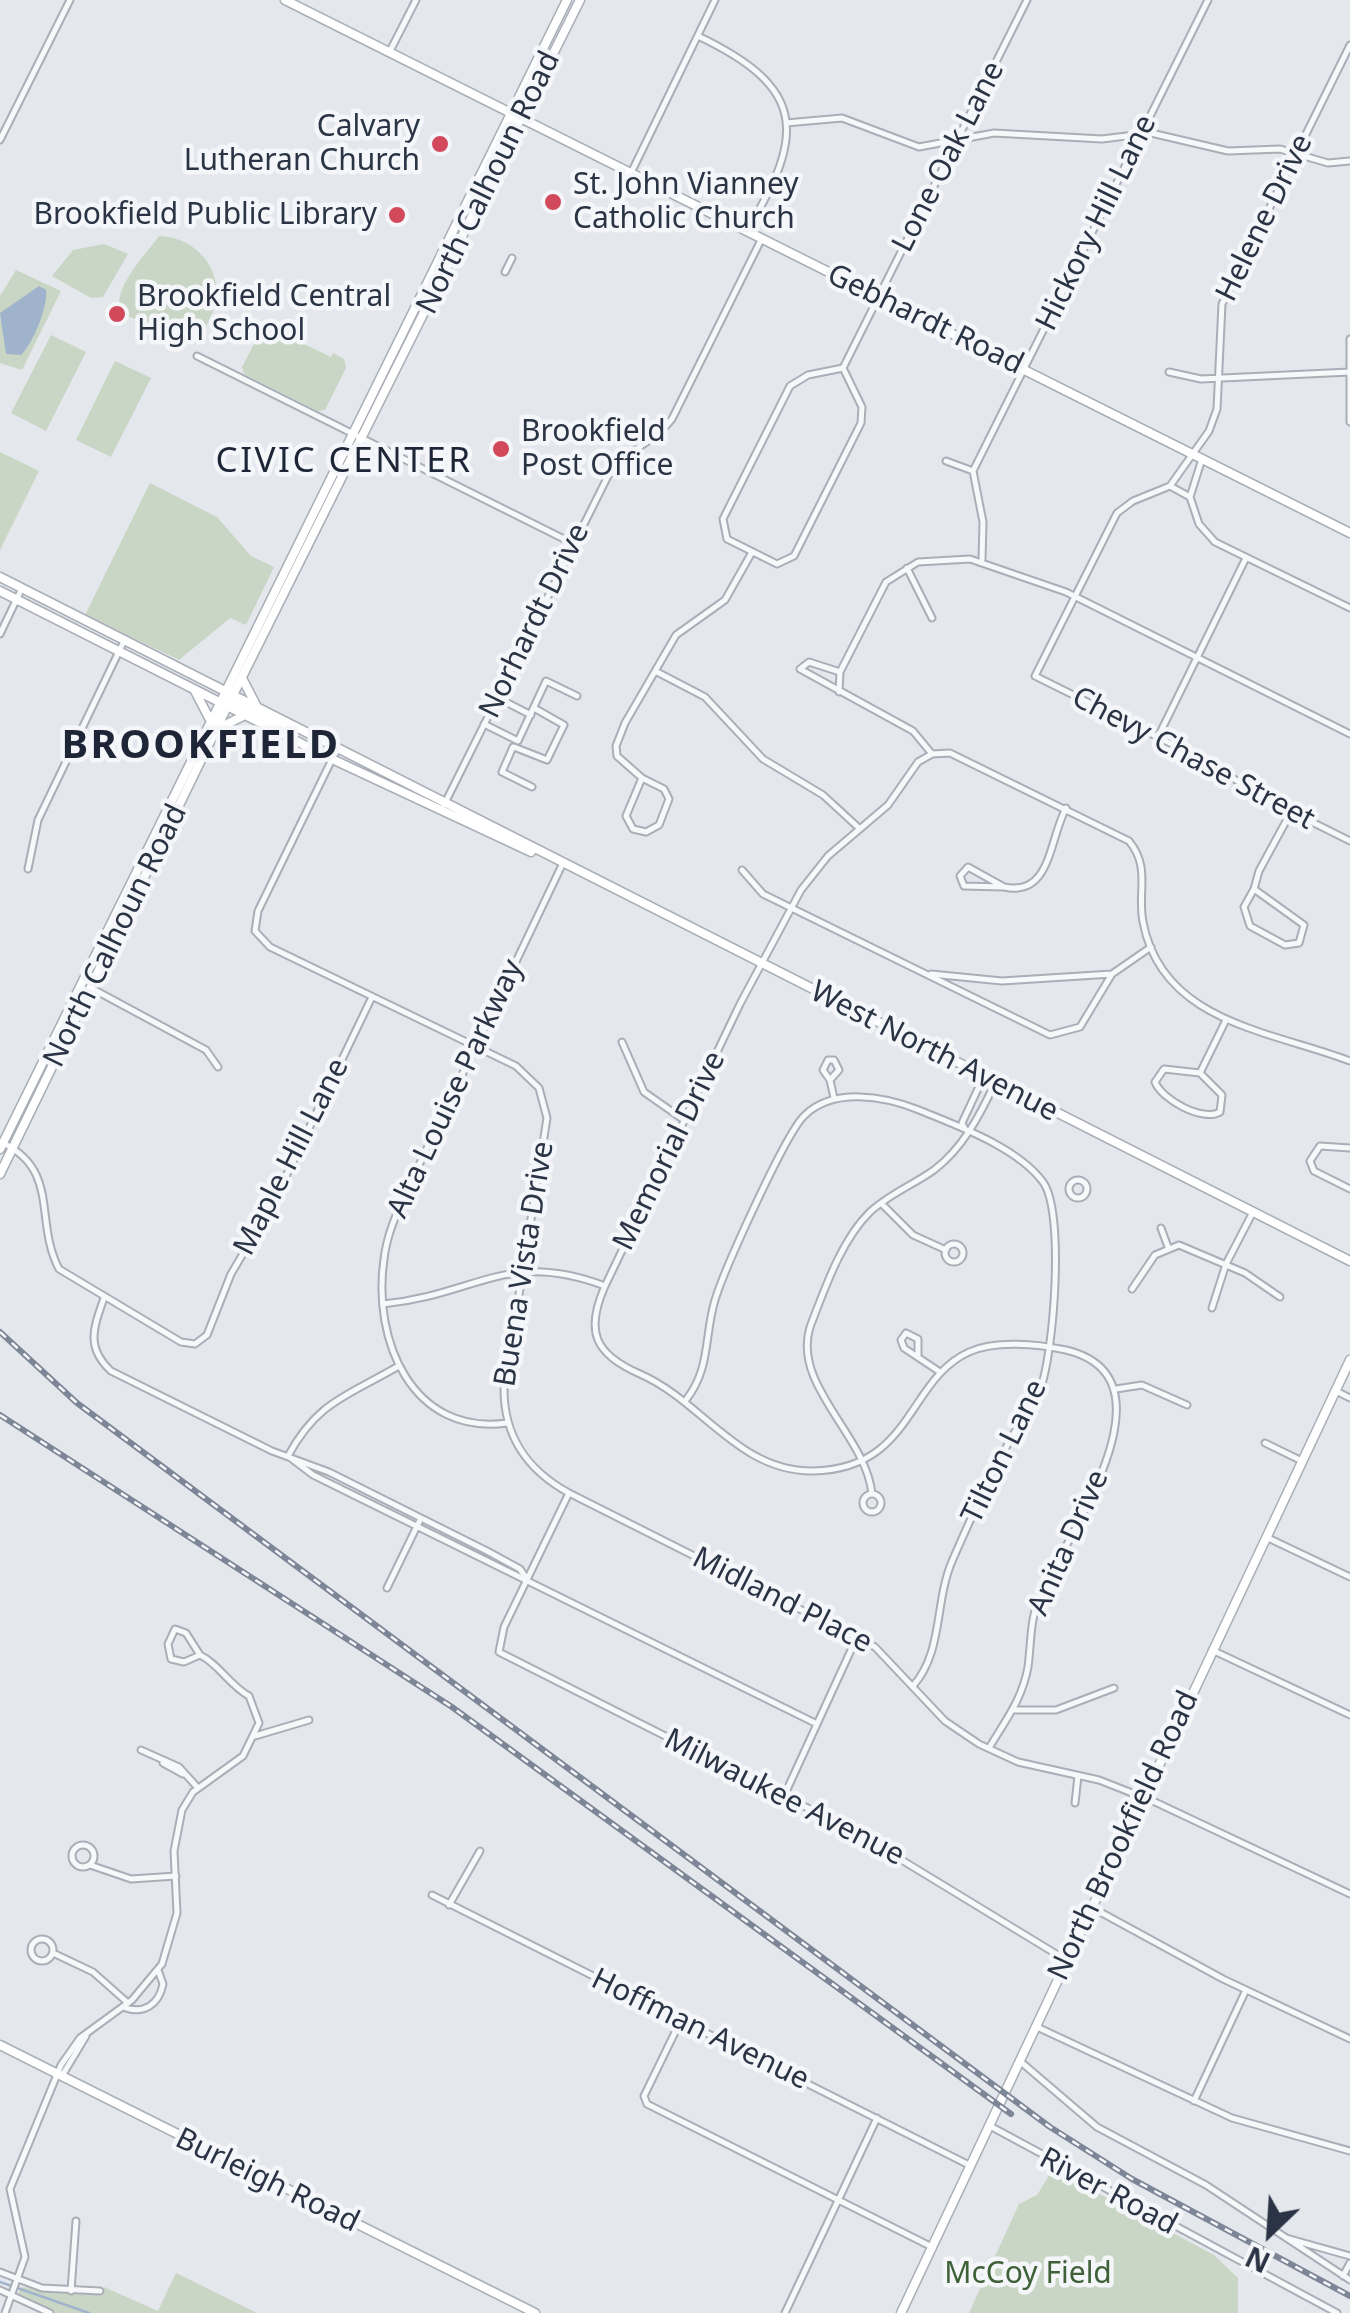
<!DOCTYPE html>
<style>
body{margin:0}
#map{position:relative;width:1350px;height:2313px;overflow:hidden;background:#e4e7ec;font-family:"Noto Sans",sans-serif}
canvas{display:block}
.north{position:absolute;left:1220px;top:2183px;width:100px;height:100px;-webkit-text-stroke:8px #f4f6f9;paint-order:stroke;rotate:205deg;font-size:28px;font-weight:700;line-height:40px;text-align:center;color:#2b3445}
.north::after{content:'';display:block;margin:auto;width:35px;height:45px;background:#2b3445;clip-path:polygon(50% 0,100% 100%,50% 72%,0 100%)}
</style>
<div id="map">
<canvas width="1350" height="2313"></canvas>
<div class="north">N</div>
</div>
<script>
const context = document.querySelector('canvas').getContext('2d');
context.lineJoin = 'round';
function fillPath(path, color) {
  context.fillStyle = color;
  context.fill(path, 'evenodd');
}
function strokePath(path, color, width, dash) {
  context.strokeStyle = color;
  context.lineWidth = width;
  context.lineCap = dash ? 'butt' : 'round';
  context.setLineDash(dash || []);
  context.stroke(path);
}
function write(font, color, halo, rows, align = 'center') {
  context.font = font + ' "Noto Sans",sans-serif';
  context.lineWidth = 9;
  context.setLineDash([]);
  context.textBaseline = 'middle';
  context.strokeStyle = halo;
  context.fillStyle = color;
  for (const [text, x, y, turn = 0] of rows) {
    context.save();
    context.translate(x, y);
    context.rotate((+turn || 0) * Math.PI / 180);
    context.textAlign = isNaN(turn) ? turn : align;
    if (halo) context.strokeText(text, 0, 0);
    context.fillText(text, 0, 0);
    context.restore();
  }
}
fillPath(new Path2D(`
 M 159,236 C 192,237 221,264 216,300 C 214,315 203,330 197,344 L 120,313 C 113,287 143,258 159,236 Z
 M 104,244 L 128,254 L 103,297 L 91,298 L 52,276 L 73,250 Z
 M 16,270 L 61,291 L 22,370 L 0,363 L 0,296 Z
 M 264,325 L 331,357 L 333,353 L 344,359 L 346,368 L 325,410 L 318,411 L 244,374 L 242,367 Z
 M 51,335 L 86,352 L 46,431 L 11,413 Z
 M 115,361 L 151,378 L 111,457 L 76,440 Z
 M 0,452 L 39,471 L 0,550 Z
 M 150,483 L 217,517 L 251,556 L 274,567 L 246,625 L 230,618 L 179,660 L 85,615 Z
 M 1053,2169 L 1214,2255 L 1238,2278 L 1238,2313 L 969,2313 L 1019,2204 L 1037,2195 Z
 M 176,2273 L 257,2313 L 53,2313 L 17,2296 L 21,2287 L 101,2295 L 104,2287 L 158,2311 Z`), '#c9d6c5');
fillPath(new Path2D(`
 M 39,286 L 46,290 C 48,307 33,343 21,355 L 6,354 L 0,313 Z`), '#9fb4cc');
strokePath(new Path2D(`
 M 0,2282 L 89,2313`), '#9fb4cc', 2.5);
const street = new Path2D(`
 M 698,36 C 805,87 807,133 747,230
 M 1350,45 L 1222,304 L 1217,409 L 1209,431 L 1170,486 L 1133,501 L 1117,513 L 1035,676 L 1208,762 L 1262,797 L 1350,841
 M 390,51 L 416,0
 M 786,123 L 842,118 L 919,147 L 994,133 L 1102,139 L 1151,133 L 1228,151 L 1280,149 L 1328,163 L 1350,161
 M 0,140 L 70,0
 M 631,173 L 715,0
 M 505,272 L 512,258
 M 1350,339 L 1350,422
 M 197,356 L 574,544
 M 843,368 L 862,407 L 861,423 L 794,556 L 777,564 L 727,539 L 723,519 L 728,509 L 790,386 L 808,375 Z
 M 843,368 L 1027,0
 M 1169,372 L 1201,379 L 1350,372
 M 946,461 L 973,471
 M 1170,486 L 1190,497 L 1199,524 L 1215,542 L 1350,608
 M 1190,497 L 1202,459
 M 982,560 L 983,522 L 973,471 L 1208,0
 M 907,568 L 932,618
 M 0,634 L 22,588
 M 657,672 L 705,697 L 763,759 L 823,795 L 860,829
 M 840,672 L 809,662 L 800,669 L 913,731 L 932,754
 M 839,692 L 840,672 L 886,582 L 918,562 L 970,559 L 1066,592 L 1350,734
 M 498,698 L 531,715
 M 484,724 L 518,741 L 546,681 L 577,696
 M 1158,737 L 1246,558
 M 338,747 L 258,911 L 255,931 L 270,947 L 516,1066 L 539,1088 L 547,1118 L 504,1389 C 504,1437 527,1470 569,1493 L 875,1647 L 945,1721 L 979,1744 L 1018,1762 L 1099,1780 L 1155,1802 L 1350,1894
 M 513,747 L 502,772 L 532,787
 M 514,747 L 547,760 L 564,725 L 534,708
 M 642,778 L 617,756 L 616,746 L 625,723 L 676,635 L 725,600 L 751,554
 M 642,778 L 664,789 L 669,799 L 659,825 L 646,832 L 633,829 L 626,816 Z
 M 444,805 L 608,476 C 625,450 654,443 672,419 L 762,238
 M 968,867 L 1004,887 L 964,886 L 960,876 Z
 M 28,869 L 38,820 L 124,641
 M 742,870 L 763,894 L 1050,1035 L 1080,1027 L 1112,974 L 1151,947
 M 1004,887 C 1051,897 1049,840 1066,808
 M 1254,889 L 1304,925 L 1299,943 L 1285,945 L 1250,926 L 1244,907 Z
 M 1254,889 L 1259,871 L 1291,812
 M 931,974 L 1002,981 L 1112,974
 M 91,988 L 206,1050 L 218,1067
 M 622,1042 L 644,1092 L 684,1120
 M 1164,1069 L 1200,1073 L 1222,1095 L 1220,1112 C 1203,1122 1162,1100 1155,1082 Z
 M 1200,1073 L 1226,1020
 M 830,1080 L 839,1070 L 834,1060 L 828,1060 L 823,1070 L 830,1080 L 834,1098
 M 965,1129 L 962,1123 L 983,1078
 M 3,1143 C 60,1171 34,1221 59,1269 L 181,1342 L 195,1344 L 207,1335 L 231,1274 L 273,1203 L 372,997
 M 1350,1148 L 1320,1146 L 1310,1161 L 1314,1171 L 1350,1189
 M1069 1189a9 9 0 1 1 18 0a9 9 0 1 1-18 0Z
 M 882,1204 L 913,1235 L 946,1250
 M 1161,1228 L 1168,1247
 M945 1253a9 9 0 1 1 18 0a9 9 0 1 1-18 0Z
 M 1132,1289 L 1155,1255 L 1179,1245 L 1245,1273 L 1280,1297
 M 104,1298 C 94,1327 85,1347 111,1371 L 272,1451 L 329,1472 L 487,1551 L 520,1569 L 527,1579
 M 383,1304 C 477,1295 506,1249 605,1286
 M 1212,1308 L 1226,1264 L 1253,1212
 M 918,1356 L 918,1339 L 906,1333 L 901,1340 L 904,1348 L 940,1372
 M 1116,1389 L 1142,1385 L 1187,1405
 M 1336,1391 L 1350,1398
 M 686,1400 C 711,1368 704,1336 715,1300 C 724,1270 785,1135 804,1116 C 833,1087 884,1096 919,1110 C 958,1126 1017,1147 1043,1182 C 1065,1212 1054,1353 1040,1390 C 1033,1409 1018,1424 1009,1442 C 988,1479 970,1520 953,1559 C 934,1601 944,1651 913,1686
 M 507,1423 C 412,1436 372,1340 384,1259 C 387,1233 398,1210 409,1186 L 562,865
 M 1265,1443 L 1302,1461
 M 288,1456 L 313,1475 L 817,1724
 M 288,1456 C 317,1402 347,1396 397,1367
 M 569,1493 L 504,1627 L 499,1652 L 859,1834 L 1066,1960
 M 872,1494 C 866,1435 792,1386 810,1327 C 824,1291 841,1240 870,1212 C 889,1194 913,1185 934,1170 C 963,1148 980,1115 995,1083
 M863 1503a9 9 0 1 1 18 0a9 9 0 1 1-18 0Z
 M 1266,1537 L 1350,1577
 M 387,1588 L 421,1518
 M 1212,1650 L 1350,1715
 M 1015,1710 L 1056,1710 L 1114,1688
 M 255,1736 L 309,1720
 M 989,1748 C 1005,1721 1022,1700 1028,1667 C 1031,1645 1030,1622 1038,1601 C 1063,1540 1183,1378 1066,1350 C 1037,1344 995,1340 969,1352 C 907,1380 913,1469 813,1471 C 739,1472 702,1401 640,1374 C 594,1354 585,1331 605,1286 L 740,1004 L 801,890 L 828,856 L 888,805 L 918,762 L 932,754 L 950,753 L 1129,841 C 1151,868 1137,891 1143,922 C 1162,1023 1272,1031 1350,1061
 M 141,1750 L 179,1767 L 198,1788
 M 163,1763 L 183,1774
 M 784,1796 L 857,1637
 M 1075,1803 L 1078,1776
 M72 1856a11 11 0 1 1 22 0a11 11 0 1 1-22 0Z
 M 90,1865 L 131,1879 L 176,1876
 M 432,1895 L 969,2165
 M 449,1905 L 480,1851
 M 1091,1907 L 1223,1979 L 1350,2039
 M31 1950a11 11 0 1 1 22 0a11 11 0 1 1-22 0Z
 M 53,1953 L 93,1972 L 128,2003
 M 123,2007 C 143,2015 159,2005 163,1984 L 158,1970
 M 681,2020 L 644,2096 L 647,2104 L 932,2247
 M 1037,2027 L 1232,2118 L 1350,2151
 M 1021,2062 L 1097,2127 L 1206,2185 L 1350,2280
 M 62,2076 L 86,2036
 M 1194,2101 L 1246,1990
 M 990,2126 L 1337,2313
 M 1286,2238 L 1350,2256
 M 0,2272 L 42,2288 L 100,2291
 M 1343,2276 L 1350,2263
 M 0,2290 L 50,2313
 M 71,2291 L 76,2221
 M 5,2313 L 25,2257 L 10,2189 L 61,2065 L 80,2038 L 132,2000 L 162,1964 L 177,1913 L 174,1851 L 182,1810 L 193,1792 L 243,1756 L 259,1723 L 249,1696 C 229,1685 219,1664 200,1655 L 184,1662 L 171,1659 L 168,1644 L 175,1629 L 186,1633 L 200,1655
 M 785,2313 L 877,2118`);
const secondary = new Path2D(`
 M 285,0 L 1350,533
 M 521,117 L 518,111 L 542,59
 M 491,173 L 513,120 L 512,113
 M 0,577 L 1350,1261
 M 0,591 L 332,759 L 531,852
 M 242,678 L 257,707
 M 195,691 L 209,718
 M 229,701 L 289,728
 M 215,730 L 245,715
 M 0,1149 L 567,0
 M 0,1174 L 216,729 L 580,0
 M 0,2045 L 535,2313
 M 901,2313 L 1350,1360`);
strokePath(street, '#a9aeb7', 9);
strokePath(secondary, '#a9aeb7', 11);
strokePath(street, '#f7f8fa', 5);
strokePath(secondary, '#fff', 8);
const rail = new Path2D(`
 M 0,1332 L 77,1403 L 1050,2127 L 1132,2179 L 1350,2296
 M 0,1415 L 452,1707 L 1011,2114`);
strokePath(rail, '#7d8696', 6);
strokePath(rail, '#f4f6f9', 2.5, [8]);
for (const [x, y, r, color] of [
 [440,144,10,"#d1495b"],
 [553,202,10,"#d1495b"],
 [397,215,10,"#d1495b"],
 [117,314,10,"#d1495b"],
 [501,449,10,"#d1495b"]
]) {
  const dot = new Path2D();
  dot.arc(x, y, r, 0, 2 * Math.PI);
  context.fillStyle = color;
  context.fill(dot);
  strokePath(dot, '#f4f6f9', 4);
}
write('30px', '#2b3445', '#f4f6f9', [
 ["Calvary",420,127,"right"],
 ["Lutheran Church",420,161,"right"],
 ["St. John Vianney",573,185],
 ["Catholic Church",573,219],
 ["Brookfield Public Library",377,215,"right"],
 ["Brookfield Central",137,297],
 ["High School",137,331],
 ["Brookfield",521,432],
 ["Post Office",521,466]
], 'left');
write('30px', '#2b3445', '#f4f6f9', [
 ["Lone Oak Lane",949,157,-63],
 ["North Calhoun Road",489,183,-64],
 ["Helene Drive",1265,218,-64],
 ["Hickory Hill Lane",1097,223,-64],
 ["Gebhardt Road",925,320,26],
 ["Norhardt Drive",535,621,-64],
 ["Chevy Chase Street",1193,759,28],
 ["North Calhoun Road",116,936,-64],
 ["West North Avenue",934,1052,27],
 ["Alta Louise Parkway",456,1089,-65],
 ["Memorial Drive",670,1151,-64],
 ["Maple Hill Lane",292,1157,-63],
 ["Buena Vista Drive",525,1264,-81],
 ["Tilton Lane",1005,1452,-64],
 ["Anita Drive",1069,1543,-66],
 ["Midland Place",782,1601,27],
 ["Milwaukee Avenue",784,1798,27],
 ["North Brookfield Road",1124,1836,-65],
 ["Hoffman Avenue",700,2030,26],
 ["Burleigh Road",267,2181,26],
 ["River Road",1108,2192,28]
]);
write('30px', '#3f6138', '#f4f6f9', [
 ["McCoy Field",1028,2274]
]);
context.letterSpacing = '2.5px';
write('35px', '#1d2536', '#f4f6f9', [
 ["CIVIC CENTER",344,462]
]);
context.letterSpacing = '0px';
context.letterSpacing = '2.5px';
write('bold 40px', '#1d2536', '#f4f6f9', [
 ["BROOKFIELD",201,747]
]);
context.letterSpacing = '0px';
</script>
